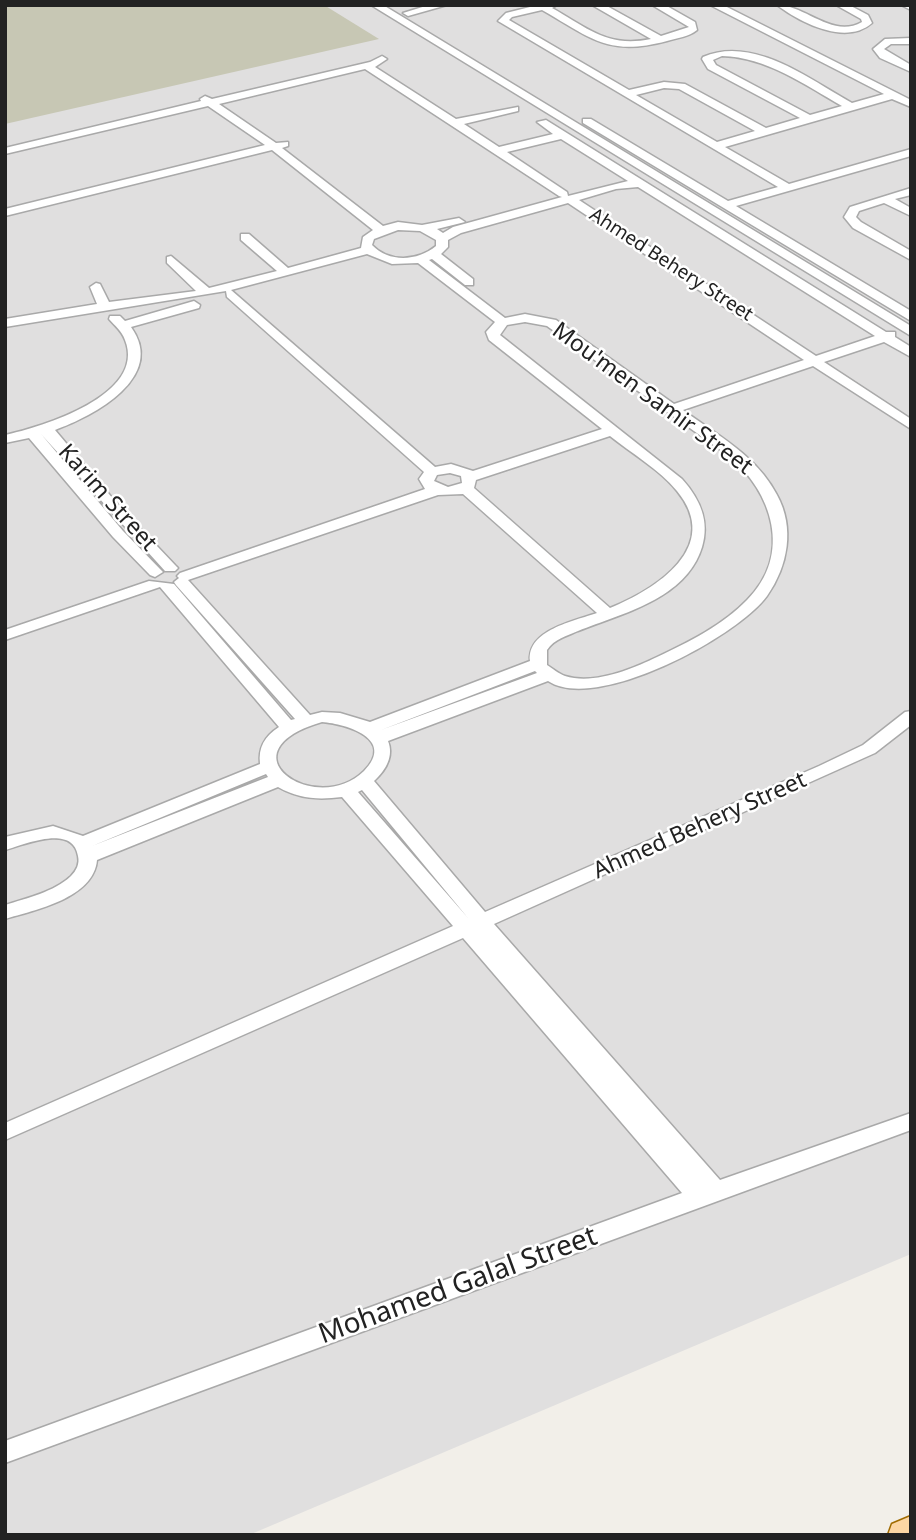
<!DOCTYPE html>
<style>
body{margin:0}
#map{position:relative;width:916px;height:1540px;overflow:hidden;background:#f2efe9;font-family:"Noto Sans",sans-serif}
canvas{display:block}
.frame{position:absolute;inset:0;border:7px solid #222;pointer-events:none}
</style>
<div id="map">
<canvas width="916" height="1540"></canvas>
<div class="frame"></div>
</div>
<script>
const context = document.querySelector('canvas').getContext('2d');
context.lineJoin = 'round';
function fillPath(path, color) {
  context.fillStyle = color;
  context.fill(path, 'evenodd');
}
function strokePath(path, color, width, dash) {
  context.strokeStyle = color;
  context.lineWidth = width;
  context.lineCap = dash ? 'butt' : 'round';
  context.setLineDash(dash || []);
  context.stroke(path);
}
function write(font, color, halo, rows, align = 'center') {
  context.font = font + ' "Noto Sans",sans-serif';
  context.lineWidth = 5;
  context.setLineDash([]);
  context.textBaseline = 'middle';
  context.strokeStyle = halo;
  context.fillStyle = color;
  for (const [text, x, y, turn = 0] of rows) {
    context.save();
    context.translate(x, y);
    context.rotate((+turn || 0) * Math.PI / 180);
    context.textAlign = isNaN(turn) ? turn : align;
    if (halo) context.strokeText(text, 0, 0);
    context.fillText(text, 0, 0);
    context.restore();
  }
}
fillPath(new Path2D(`
 M 5,5 L 911,5 L 911,1254 L 249,1535 L 5,1535 Z`), '#e0dfdf');
fillPath(new Path2D(`
 M 5,5 L 324,5 L 379,39 L 5,124 Z`), '#c7c7b4');
const minor = new Path2D(`
 M 371,5 L 383,5 L 911,326 L 911,336 Z
 M 429,5 L 447,5 L 408,16 L 403,13 Z
 M 538,5 L 557,5 L 552,8 C 588,28 607,48 651,39 L 592,5 L 605,5 L 661,36 L 689,27 L 652,5 L 665,5 L 695,22 L 697,30 C 689,37 677,38 667,41 C 608,57 591,38 542,10 L 512,17 L 509,20 L 629,90 L 664,82 L 685,84 L 766,128 L 800,118 L 708,69 L 702,59 L 703,57 C 754,35 810,80 852,103 L 884,94 L 710,5 L 723,5 L 911,100 L 911,107 L 892,99 L 725,147 L 789,184 L 911,149 L 911,156 L 736,206 L 911,311 L 911,321 L 583,123 L 583,119 L 591,119 L 728,201 L 778,187 L 498,21 L 506,13 ZM 722,56 C 766,57 805,85 842,106 L 810,115 L 716,65 L 713,60 ZM 664,88 L 679,89 L 755,131 L 717,142 L 636,95 Z
 M 777,5 C 806,5 832,39 862,22 L 861,19 L 836,5 L 849,5 L 868,15 L 872,23 C 846,46 801,23 777,5 Z
 M 901,5 L 911,5 L 911,10 Z
 M 911,38 L 911,44 L 891,44 L 884,49 L 911,65 L 911,72 L 880,58 L 873,49 L 885,39 Z
 M 382,56 L 387,59 L 375,67 L 456,119 L 518,107 L 518,111 L 464,124 L 499,147 L 553,134 L 537,122 L 546,120 L 886,332 L 895,332 L 895,337 L 911,347 L 911,357 L 884,342 L 824,362 L 911,419 L 911,429 L 813,366 L 683,410 C 717,435 757,456 777,495 C 795,528 788,566 767,596 C 737,637 596,713 548,681 L 388,741 C 394,756 386,770 374,781 L 485,912 L 819,766 L 863,745 L 905,712 L 911,711 L 911,725 L 875,753 L 494,924 L 720,1180 L 911,1113 L 911,1130 L 5,1463 L 5,1441 L 682,1193 L 463,938 L 5,1140 L 5,1123 L 453,926 L 342,797 C 318,800 299,799 278,787 L 97,860 C 94,898 35,910 5,919 L 5,905 C 27,898 54,892 71,876 C 76,871 80,864 78,856 C 73,823 23,845 5,850 L 5,837 L 53,826 L 83,836 L 260,764 C 258,747 265,736 279,727 L 160,587 L 5,640 L 5,630 L 149,581 L 174,584 L 291,720 L 295,719 L 176,585 L 174,582 L 179,578 L 177,576 L 180,573 L 425,489 L 419,479 L 424,472 L 227,297 L 226,291 L 5,327 L 5,319 L 97,304 L 90,287 L 96,283 L 100,284 L 109,302 L 196,291 L 167,263 L 167,257 L 171,256 L 209,288 L 277,271 L 241,240 L 241,234 L 249,234 L 288,268 L 361,248 L 363,237 L 373,230 L 272,150 L 5,216 L 5,209 L 265,145 L 208,106 L 5,154 L 5,148 L 201,101 L 200,99 L 205,96 L 212,99 L 370,62 ZM 365,69 L 559,196 L 562,197 L 453,227 L 443,233 L 437,229 L 465,222 L 459,218 L 422,225 L 398,222 L 383,226 L 282,148 L 288,146 L 288,142 L 276,143 L 219,104 ZM 561,139 L 628,181 L 568,196 L 567,192 L 507,152 ZM 638,187 L 875,336 L 816,356 L 579,200 L 616,189 ZM 568,203 L 804,360 L 674,404 L 556,320 L 525,314 L 505,318 L 429,260 L 432,259 L 465,285 L 473,285 L 473,279 L 441,254 L 448,247 L 448,240 L 461,233 ZM 398,230 L 420,231 L 436,240 L 436,246 C 418,261 389,263 372,245 L 374,239 ZM 367,254 L 392,264 L 418,263 L 495,322 L 486,332 L 489,340 L 602,429 L 473,471 L 451,464 L 435,467 L 231,290 ZM 525,322 L 547,326 L 729,456 C 772,492 793,554 747,600 C 723,625 689,642 657,657 C 632,669 594,685 565,676 C 559,674 552,668 547,665 L 547,650 C 554,639 567,636 578,631 C 623,613 686,599 702,547 C 710,521 700,499 682,479 L 500,335 L 507,325 ZM 610,436 C 631,453 659,469 677,491 C 723,547 656,589 610,608 L 474,488 L 476,480 ZM 450,473 L 461,476 L 462,483 L 448,487 L 434,481 L 437,475 ZM 463,494 L 597,613 C 574,621 527,630 530,661 L 370,722 L 340,713 L 322,712 L 310,715 L 188,580 L 438,495 ZM 535,671 L 537,673 L 381,730 ZM 322,722 C 347,724 396,739 364,771 C 316,818 219,752 322,722 ZM 266,774 L 268,777 L 92,846 ZM 362,790 L 468,918 L 358,792 Z
 M 911,188 L 911,195 L 895,199 L 911,208 L 911,216 L 884,203 L 859,211 L 856,217 L 861,222 L 911,251 L 911,260 L 853,228 L 844,217 L 850,207 Z
 M 194,301 L 200,305 L 199,308 L 131,327 C 167,377 94,416 55,430 L 119,506 L 175,565 L 178,568 L 175,571 L 165,571 L 41,434 L 123,531 L 160,569 L 163,572 L 155,577 L 150,575 L 113,537 L 29,438 L 5,443 L 5,435 C 42,427 147,395 125,340 C 122,331 115,326 109,319 L 110,316 L 120,316 L 125,321 Z`);
const major = new Path2D(`
 M 911,1516 L 911,1535 L 888,1535 L 892,1524 Z`);
strokePath(minor, '#a9a9a9', 3);
strokePath(major, '#a06b00', 3);
fillPath(minor, '#fff');
fillPath(major, '#fcd6a4');
write('19px', '#222', '#fff', [
 ["Ahmed Behery Street",671,265,33]
]);
write('23px', '#222', '#fff', [
 ["Mou'men Samir Street",652,399,36],
 ["Karim Street",107,498,48],
 ["Ahmed Behery Street",700,826,-24]
]);
write('28px', '#222', '#fff', [
 ["Mohamed Galal Street",458,1286,-20]
]);
</script>
